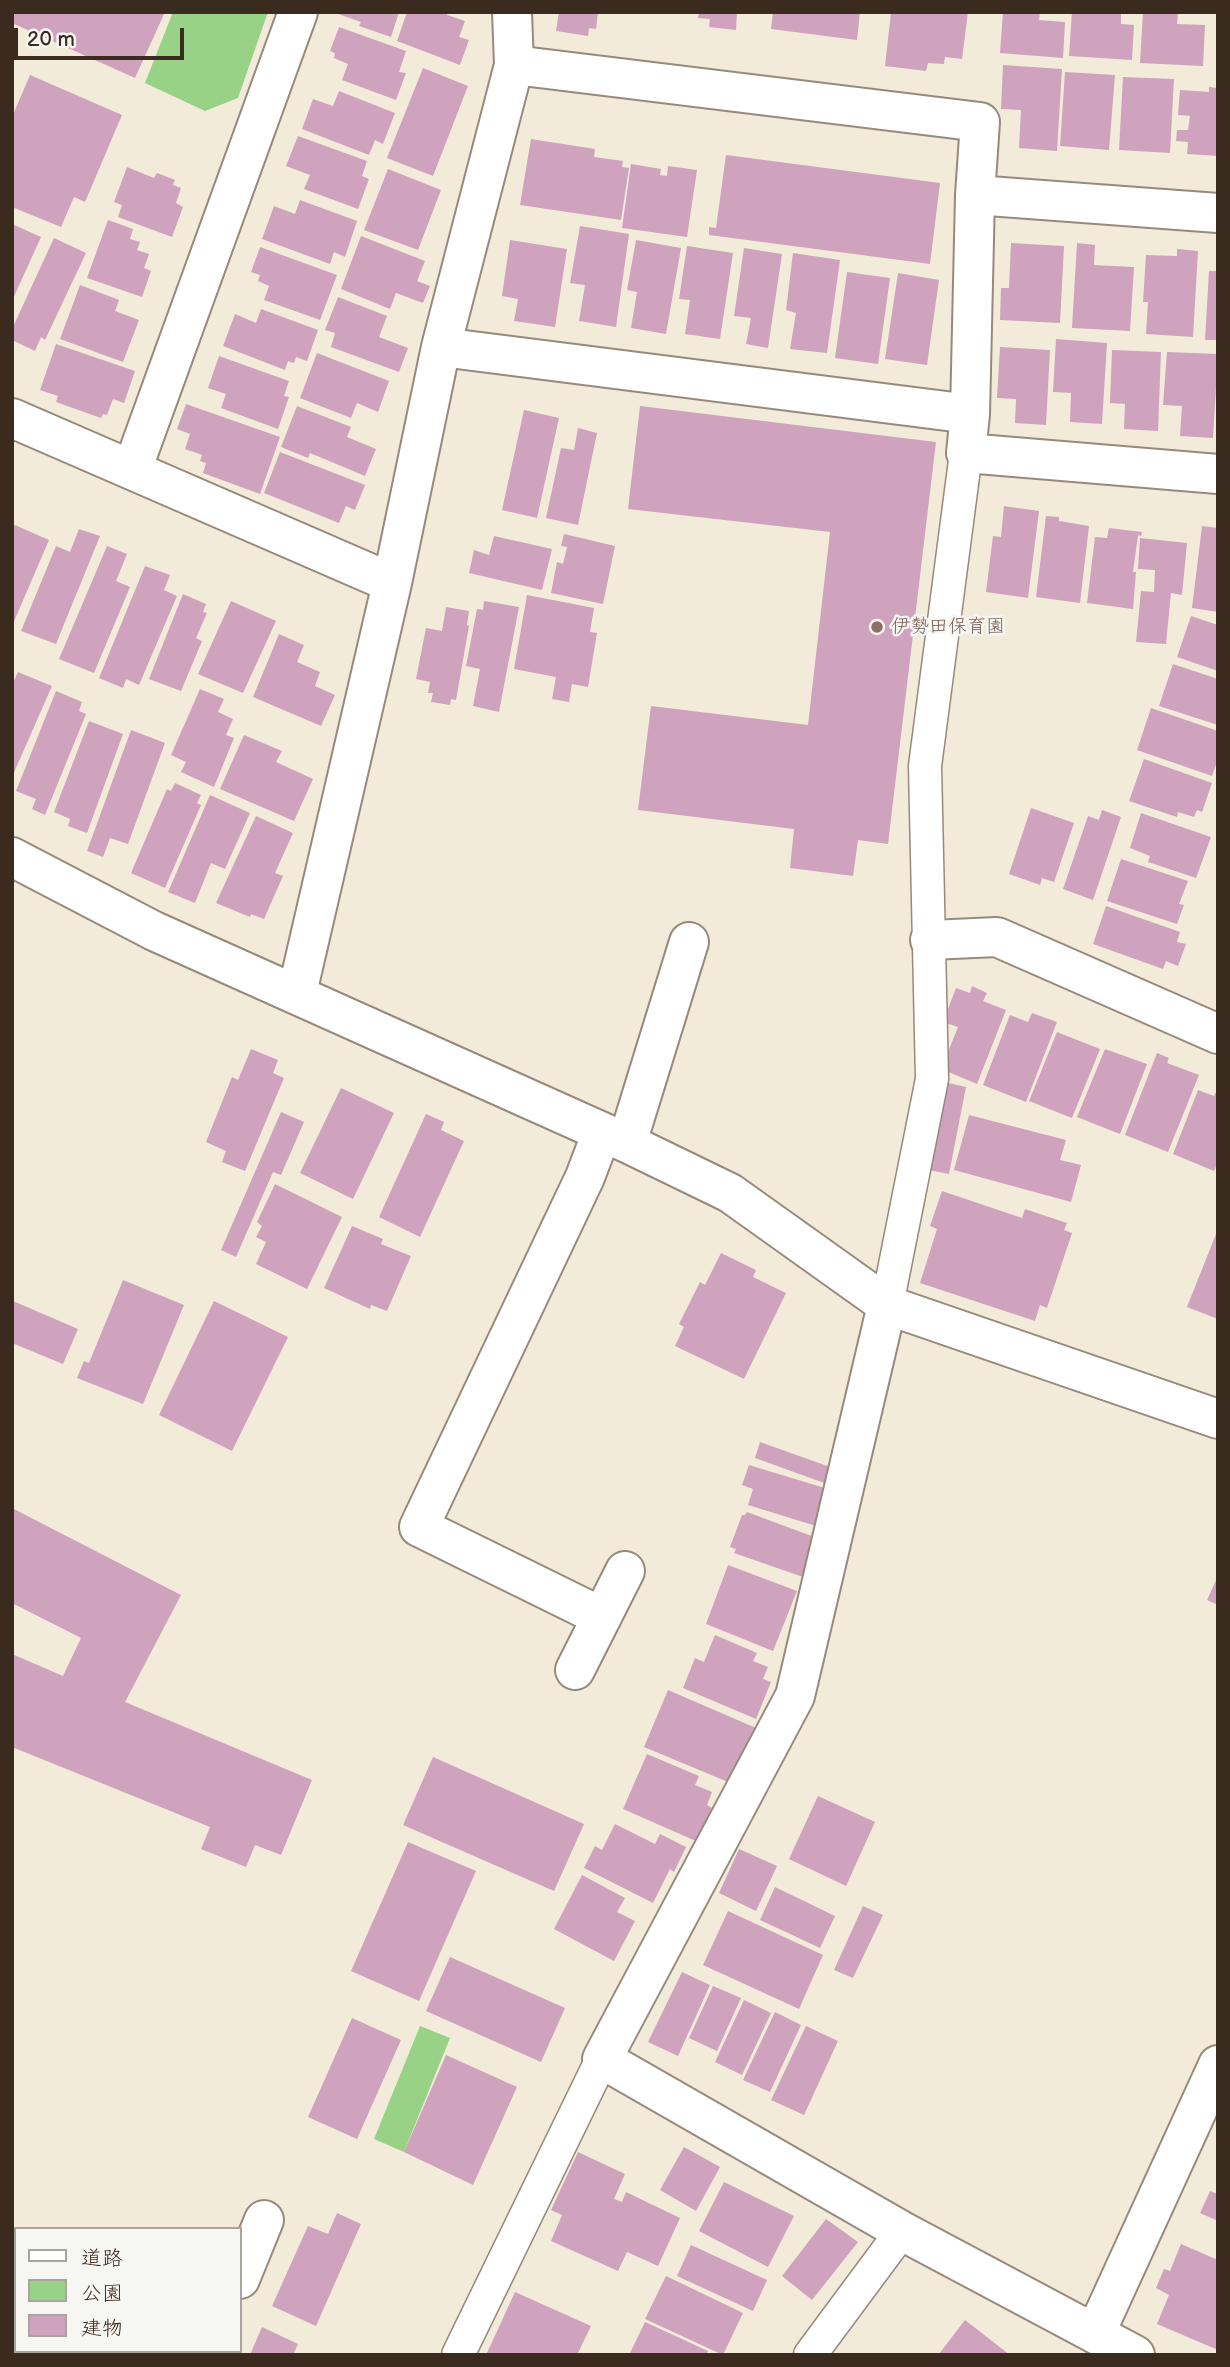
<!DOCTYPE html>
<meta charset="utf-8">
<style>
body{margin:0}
#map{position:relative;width:1230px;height:2367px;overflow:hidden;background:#f3ebda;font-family:"Balsamiq Sans","Klee One",sans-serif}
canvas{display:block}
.frame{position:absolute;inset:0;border:14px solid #3b2a1e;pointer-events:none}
.legend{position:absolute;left:14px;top:2227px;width:228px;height:126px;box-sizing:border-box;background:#f6f6f2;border:2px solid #aba49d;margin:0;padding:9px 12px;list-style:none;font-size:21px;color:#3b2a1e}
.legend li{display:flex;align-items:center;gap:14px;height:35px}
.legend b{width:35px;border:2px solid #aba49d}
.scale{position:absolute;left:14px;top:28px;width:170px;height:32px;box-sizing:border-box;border:4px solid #3b2a1e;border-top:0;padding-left:9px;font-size:21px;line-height:24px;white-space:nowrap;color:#3b2a1e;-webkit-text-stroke:5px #f6f6f2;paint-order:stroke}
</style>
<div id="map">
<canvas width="1230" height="2367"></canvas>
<div class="frame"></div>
<ul class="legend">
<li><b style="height:9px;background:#fff"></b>道路</li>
<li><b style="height:19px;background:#98d286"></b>公園</li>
<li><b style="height:19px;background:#cfa2be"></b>建物</li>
</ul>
<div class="scale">20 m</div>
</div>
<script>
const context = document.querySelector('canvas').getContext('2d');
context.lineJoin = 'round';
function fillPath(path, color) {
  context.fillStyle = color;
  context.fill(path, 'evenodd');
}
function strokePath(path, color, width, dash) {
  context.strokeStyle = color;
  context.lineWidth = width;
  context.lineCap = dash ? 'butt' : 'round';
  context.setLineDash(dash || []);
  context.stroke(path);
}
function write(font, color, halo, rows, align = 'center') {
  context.font = font + ' "Balsamiq Sans","Klee One",sans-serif';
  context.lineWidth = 5;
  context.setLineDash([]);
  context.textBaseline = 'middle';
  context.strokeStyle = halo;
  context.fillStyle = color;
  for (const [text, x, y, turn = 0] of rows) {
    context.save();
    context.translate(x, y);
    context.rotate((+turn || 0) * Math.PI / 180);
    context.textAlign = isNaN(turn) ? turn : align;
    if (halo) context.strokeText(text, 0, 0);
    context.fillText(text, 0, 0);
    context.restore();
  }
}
fillPath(new Path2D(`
 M 173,12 L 268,12 L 238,98 L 205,111 L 145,83 Z
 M 420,2026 L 450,2038 L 404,2152 L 374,2139 Z`), '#98d286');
fillPath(new Path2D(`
 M 12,12 L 165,12 L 135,78 L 12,23 Z
 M 339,12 L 399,12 L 391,37 L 359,26 L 361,22 L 338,14 Z
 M 407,12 L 448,12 L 447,15 L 465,21 L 459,37 L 469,40 L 460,65 L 397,41 Z
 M 559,12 L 598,12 L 596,29 L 589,28 L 588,36 L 556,31 Z
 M 699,12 L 737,12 L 736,30 L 709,27 L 710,19 L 698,18 Z
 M 773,12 L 860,12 L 857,40 L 771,29 Z
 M 891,12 L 968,12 L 962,59 L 945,57 L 944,64 L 928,63 L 926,71 L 885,66 Z
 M 1003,12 L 1040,12 L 1039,20 L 1065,22 L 1063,58 L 1000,53 Z
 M 1072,12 L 1121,12 L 1121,24 L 1134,25 L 1132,60 L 1069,56 Z
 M 1143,12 L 1178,12 L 1177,24 L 1205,25 L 1203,66 L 1140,63 Z
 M 339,27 L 406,51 L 399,72 L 406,73 L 396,100 L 342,80 L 348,64 L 334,58 L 335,53 L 330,51 Z
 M 1003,65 L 1062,69 L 1057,151 L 1019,148 L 1021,110 L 1001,109 Z
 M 423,68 L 468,86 L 433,176 L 387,158 Z
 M 1065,72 L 1115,75 L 1109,150 L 1060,146 Z
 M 30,75 L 122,115 L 85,202 L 74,197 L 61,227 L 12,207 L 12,117 Z
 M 1123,77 L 1174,79 L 1170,153 L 1119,150 Z
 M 1209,87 L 1218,88 L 1218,156 L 1187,154 L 1188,142 L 1176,141 L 1177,130 L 1188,130 L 1190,116 L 1178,115 L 1180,90 L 1209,92 Z
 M 339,91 L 395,113 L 383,144 L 375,140 L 369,155 L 302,129 L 313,99 L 333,106 Z
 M 298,136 L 367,161 L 362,176 L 369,179 L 358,209 L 304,189 L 310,175 L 286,166 Z
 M 531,139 L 595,149 L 594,157 L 623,161 L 622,167 L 629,168 L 621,220 L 520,205 Z
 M 726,155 L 940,183 L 930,264 L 709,235 L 709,227 L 716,228 Z
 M 631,164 L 661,169 L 660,175 L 667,176 L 668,166 L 697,170 L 687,237 L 622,228 Z
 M 127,167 L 154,178 L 157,173 L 175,180 L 173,185 L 181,188 L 176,203 L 183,207 L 172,237 L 118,217 L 122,205 L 114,202 Z
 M 388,169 L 441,190 L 418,250 L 364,230 Z
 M 300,200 L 357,221 L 345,257 L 334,252 L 330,264 L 262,239 L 274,206 L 295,214 Z
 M 108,220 L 133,229 L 130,239 L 140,242 L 137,250 L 149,254 L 144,268 L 151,271 L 142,297 L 87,278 Z
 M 12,224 L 41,237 L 12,301 Z
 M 580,226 L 629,234 L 616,327 L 579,321 L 585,285 L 570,283 Z
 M 361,236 L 425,261 L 417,281 L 430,286 L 423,303 L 396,293 L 390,309 L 341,289 Z
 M 54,238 L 86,253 L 45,340 L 41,337 L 35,351 L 12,340 L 12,329 Z
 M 510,240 L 567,249 L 555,327 L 514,321 L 518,299 L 502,296 Z
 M 636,240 L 681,248 L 666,334 L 631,328 L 637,292 L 627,290 Z
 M 1011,243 L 1064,246 L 1060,323 L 1000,320 L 1001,288 L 1009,288 Z
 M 1077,243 L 1095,245 L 1094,265 L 1134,267 L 1130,331 L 1072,328 Z
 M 687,246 L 733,253 L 720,339 L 685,334 L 690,300 L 679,299 Z
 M 260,247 L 337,275 L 320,320 L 264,300 L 269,286 L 258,281 L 260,275 L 251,272 Z
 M 744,248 L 782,254 L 768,348 L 746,344 L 751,318 L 734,316 Z
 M 1177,249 L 1198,251 L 1193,337 L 1146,334 L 1148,302 L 1143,302 L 1146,255 L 1177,256 Z
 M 793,253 L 840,260 L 827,353 L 790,349 L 796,313 L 786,310 Z
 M 1209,271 L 1218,271 L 1218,340 L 1205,340 Z
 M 847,272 L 890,278 L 878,364 L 835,358 Z
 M 898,273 L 939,280 L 927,365 L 885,359 Z
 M 80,285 L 119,300 L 115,311 L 139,320 L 123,362 L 60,339 Z
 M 338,297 L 387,316 L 379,337 L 408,348 L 399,372 L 331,347 L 335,333 L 325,330 Z
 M 261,309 L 318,330 L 307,361 L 296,357 L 294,363 L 288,361 L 285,370 L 223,346 L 235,314 L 256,323 Z
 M 1056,339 L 1107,343 L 1102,424 L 1070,422 L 1071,393 L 1053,392 Z
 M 56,344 L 135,371 L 124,403 L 113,399 L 107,415 L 103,414 L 101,418 L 56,402 L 58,396 L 40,390 Z
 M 1000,347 L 1050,350 L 1046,425 L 1015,423 L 1016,399 L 997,398 Z
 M 1112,350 L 1161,352 L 1158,431 L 1124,429 L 1125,404 L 1110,403 Z
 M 1167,352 L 1218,354 L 1213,438 L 1180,436 L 1182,406 L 1163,405 Z
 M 317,353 L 389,381 L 378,412 L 357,403 L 351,418 L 300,398 Z
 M 219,356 L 289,381 L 284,396 L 289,397 L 278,429 L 221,408 L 226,394 L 208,388 Z
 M 186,404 L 280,437 L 260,494 L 203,473 L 206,463 L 200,461 L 202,455 L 185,449 L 190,434 L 177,429 Z
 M 297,406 L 351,427 L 347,437 L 376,449 L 365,476 L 310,453 L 308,458 L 281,447 Z
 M 640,406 L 936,442 L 888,844 L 858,840 L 853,876 L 790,868 L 794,829 L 638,810 L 651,706 L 808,725 L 830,532 L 628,509 Z
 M 524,410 L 559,418 L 537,518 L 502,510 Z
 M 578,428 L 597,433 L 578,525 L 546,518 L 561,448 L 574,450 Z
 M 280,452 L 365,485 L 355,510 L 346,506 L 339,523 L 264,493 Z
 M 1004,506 L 1039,511 L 1028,598 L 986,592 L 993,536 L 1001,537 Z
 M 1046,516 L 1059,517 L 1059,521 L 1089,526 L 1080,603 L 1036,597 Z
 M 15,525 L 49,540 L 12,626 L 12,530 Z
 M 1202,526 L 1218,528 L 1218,612 L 1192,608 Z
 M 1109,528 L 1142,532 L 1141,536 L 1138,535 L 1133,572 L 1136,572 L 1133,609 L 1087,603 L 1095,537 L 1107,538 Z
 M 79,529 L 100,536 L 56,644 L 21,631 L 56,546 L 70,552 Z
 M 564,534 L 615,546 L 603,604 L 551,593 L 557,562 L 563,564 L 567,547 L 561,546 Z
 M 494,536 L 552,549 L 542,590 L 469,573 L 474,550 L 489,555 Z
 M 1140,538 L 1187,543 L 1182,595 L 1171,593 L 1166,644 L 1136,642 L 1141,591 L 1154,592 L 1155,570 L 1138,569 Z
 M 107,546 L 127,554 L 116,581 L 130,587 L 94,673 L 59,659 Z
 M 145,566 L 170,575 L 164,590 L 177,596 L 139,685 L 126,679 L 123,688 L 99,678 Z
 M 183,594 L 206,604 L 203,612 L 207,613 L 196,638 L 202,641 L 181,691 L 149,679 Z
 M 527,595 L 594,608 L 590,632 L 597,633 L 588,687 L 572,684 L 569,702 L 552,699 L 556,677 L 514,669 Z
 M 231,601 L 276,621 L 243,693 L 198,674 Z
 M 484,601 L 519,607 L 499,712 L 473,706 L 480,669 L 466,666 L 477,609 L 483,610 Z
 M 446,607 L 469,611 L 467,625 L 469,626 L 456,700 L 451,699 L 450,705 L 431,702 L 433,693 L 428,693 L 430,682 L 416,679 L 426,628 L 442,631 Z
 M 1191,616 L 1218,625 L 1218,671 L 1177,657 Z
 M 279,634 L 304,645 L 297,662 L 320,672 L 315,686 L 335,695 L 321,726 L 253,697 Z
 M 1173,664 L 1218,679 L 1218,725 L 1159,706 Z
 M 18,672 L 52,686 L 12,777 L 12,685 Z
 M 200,689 L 224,699 L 218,712 L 233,719 L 226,735 L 234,738 L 214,787 L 181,772 L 186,762 L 171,755 Z
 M 56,691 L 82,702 L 79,711 L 86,714 L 45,815 L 32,809 L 36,799 L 16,791 Z
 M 1151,708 L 1218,731 L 1218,759 L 1212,776 L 1137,750 Z
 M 89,721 L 123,734 L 87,833 L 68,826 L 70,819 L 54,812 Z
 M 131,730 L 165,743 L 128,844 L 110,838 L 103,857 L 87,851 Z
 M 244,735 L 282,751 L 276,762 L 313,779 L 294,821 L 220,789 Z
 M 1144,759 L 1212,783 L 1202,812 L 1197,810 L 1194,817 L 1178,812 L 1177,817 L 1129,801 Z
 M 175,783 L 201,795 L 197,803 L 201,805 L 165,888 L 131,873 L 167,789 L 171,791 Z
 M 210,795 L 250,813 L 225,869 L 211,863 L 195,903 L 168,892 Z
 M 1031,808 L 1074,823 L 1054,882 L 1042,878 L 1040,885 L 1009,874 Z
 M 1102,810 L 1121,817 L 1093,900 L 1063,889 L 1088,816 L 1099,820 Z
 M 1141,813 L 1211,837 L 1196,878 L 1148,862 L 1150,856 L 1130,848 Z
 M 256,816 L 293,833 L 275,873 L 283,876 L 264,919 L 251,914 L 250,917 L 216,903 Z
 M 1121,859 L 1188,881 L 1179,904 L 1184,905 L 1177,924 L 1107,901 Z
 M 1106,906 L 1180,932 L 1177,942 L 1186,944 L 1178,966 L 1166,961 L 1163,969 L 1093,944 Z
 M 972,986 L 987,993 L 983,1001 L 1006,1010 L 977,1084 L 946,1071 L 949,1064 L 944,1062 L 958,1027 L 943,1022 L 956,988 L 970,993 Z
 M 1032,1013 L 1057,1022 L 1026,1102 L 983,1085 L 1010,1015 L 1028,1022 Z
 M 1057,1032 L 1100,1049 L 1072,1118 L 1029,1101 Z
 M 251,1049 L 278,1060 L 273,1073 L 284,1078 L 245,1171 L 222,1162 L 226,1151 L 206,1142 L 232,1077 L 238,1080 Z
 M 1105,1049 L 1147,1064 L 1120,1134 L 1077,1117 Z
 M 1157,1053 L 1169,1058 L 1167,1063 L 1199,1075 L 1168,1152 L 1125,1135 Z
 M 948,1083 L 966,1087 L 949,1174 L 929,1170 Z
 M 1218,1087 L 1218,1162 L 1214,1171 L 1173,1154 L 1198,1090 L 1214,1096 Z
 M 341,1088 L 394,1113 L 353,1199 L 300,1173 Z
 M 281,1112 L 304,1122 L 281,1175 L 273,1172 L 236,1257 L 221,1250 Z
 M 426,1114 L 444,1122 L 441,1130 L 464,1141 L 420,1237 L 379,1217 Z
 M 969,1115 L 1066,1140 L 1060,1160 L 1081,1165 L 1071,1202 L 954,1170 Z
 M 275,1184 L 342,1217 L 307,1289 L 256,1264 L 266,1242 L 256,1237 L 262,1226 L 257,1222 Z
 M 942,1191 L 1022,1218 L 1025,1209 L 1067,1223 L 1064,1230 L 1072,1233 L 1047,1308 L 1040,1305 L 1035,1321 L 920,1283 L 937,1229 L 930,1226 Z
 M 352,1226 L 383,1239 L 381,1244 L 411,1256 L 387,1311 L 371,1305 L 370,1309 L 324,1288 Z
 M 1218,1229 L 1218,1319 L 1187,1307 Z
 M 721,1253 L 756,1270 L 753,1277 L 786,1293 L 744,1379 L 675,1346 L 684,1327 L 679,1324 L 700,1282 L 705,1285 Z
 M 123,1280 L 184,1305 L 143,1404 L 77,1378 L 84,1361 L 89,1363 Z
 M 13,1301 L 78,1329 L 63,1364 L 12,1343 Z
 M 214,1301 L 288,1337 L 232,1451 L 159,1415 Z
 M 760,1442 L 833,1468 L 827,1484 L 755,1458 Z
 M 749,1465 L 828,1489 L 816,1526 L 748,1505 L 753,1489 L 742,1485 Z
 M 12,1508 L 181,1595 L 125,1702 L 312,1780 L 281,1855 L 255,1845 L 246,1867 L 201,1849 L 210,1827 L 12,1747 L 12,1654 L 63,1676 L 81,1638 L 12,1603 Z
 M 747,1512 L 817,1538 L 803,1577 L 734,1553 L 736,1549 L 730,1547 L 742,1515 L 745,1515 Z
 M 728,1565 L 797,1591 L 773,1651 L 706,1624 Z
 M 1218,1576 L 1218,1605 L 1207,1600 Z
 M 715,1635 L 757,1653 L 753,1661 L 768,1667 L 763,1679 L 771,1682 L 756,1719 L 683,1688 L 695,1658 L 704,1662 Z
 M 668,1690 L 756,1728 L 733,1780 L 729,1779 L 728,1782 L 644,1747 Z
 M 647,1754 L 699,1776 L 695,1785 L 712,1792 L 707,1805 L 712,1808 L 698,1842 L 623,1809 Z
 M 433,1757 L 584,1824 L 554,1891 L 403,1825 Z
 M 818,1796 L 875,1822 L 846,1886 L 789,1859 Z
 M 615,1824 L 655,1844 L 660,1834 L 686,1847 L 674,1872 L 670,1869 L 653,1903 L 584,1868 L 595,1846 L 602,1850 Z
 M 408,1842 L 476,1871 L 419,2001 L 351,1971 Z
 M 739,1849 L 777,1866 L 756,1911 L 719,1893 Z
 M 582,1875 L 625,1898 L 617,1912 L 635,1921 L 614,1961 L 554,1929 Z
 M 775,1887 L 835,1916 L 820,1948 L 760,1920 Z
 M 863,1906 L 883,1915 L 853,1978 L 834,1970 Z
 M 728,1911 L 823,1955 L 799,2009 L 703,1965 Z
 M 450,1957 L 565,2008 L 541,2062 L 426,2011 Z
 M 682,1972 L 710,1985 L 678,2056 L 648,2042 Z
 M 713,1986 L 741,1998 L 717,2051 L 689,2038 Z
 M 744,2000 L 771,2013 L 742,2075 L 715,2062 Z
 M 775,2012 L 801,2025 L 770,2092 L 743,2080 Z
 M 352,2018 L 401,2040 L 357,2139 L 308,2117 Z
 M 806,2026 L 838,2041 L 804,2115 L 771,2100 Z
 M 446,2055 L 517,2087 L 473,2185 L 404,2152 Z
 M 684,2147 L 720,2167 L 696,2211 L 660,2190 Z
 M 578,2152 L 625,2174 L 614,2199 L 622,2202 L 626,2192 L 680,2218 L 658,2266 L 627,2252 L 618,2271 L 551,2241 L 562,2215 L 551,2210 Z
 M 724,2182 L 794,2216 L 768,2267 L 699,2231 Z
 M 1210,2191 L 1218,2194 L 1218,2221 L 1200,2213 Z
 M 337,2213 L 361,2224 L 316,2326 L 272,2306 L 308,2226 L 328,2234 Z
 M 826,2219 L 858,2242 L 812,2300 L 782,2276 Z
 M 1181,2244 L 1218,2260 L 1218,2350 L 1157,2324 L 1169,2295 L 1156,2288 L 1164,2269 L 1170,2271 Z
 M 691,2245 L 767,2280 L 753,2311 L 677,2276 Z
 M 666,2276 L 743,2313 L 723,2355 L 645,2319 Z
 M 515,2292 L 591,2326 L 577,2355 L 486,2355 Z
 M 965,2320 L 1010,2355 L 941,2355 L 939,2354 Z
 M 645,2322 L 708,2351 L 706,2355 L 629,2355 Z
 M 262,2327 L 298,2344 L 293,2355 L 250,2355 Z`), '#cfa2be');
const service = new Path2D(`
 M 887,1305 L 932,1079 L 925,766 L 966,453
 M 458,2355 L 602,2059
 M 810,2355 L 902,2231`);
const minor = new Path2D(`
 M 975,195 L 1218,213
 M 441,347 L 970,414 L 975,195 L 980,122 L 514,65
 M 970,414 L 966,453 L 1218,474
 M 12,418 L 392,583
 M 132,470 L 298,12
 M 12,857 L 154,931 L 627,1143 L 730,1193 L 887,1305 L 1218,1419
 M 930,940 L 997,937 L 1218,1034
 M 297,993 L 392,583 L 441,347 L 514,65 L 512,12
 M 627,1143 L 689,942
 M 887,1305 L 795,1696 L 602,2059 L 902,2231 L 1135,2355
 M 602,1617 L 419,1527 L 585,1177 L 602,1132
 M 575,1670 L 625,1571
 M 240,2279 L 264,2220
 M 1095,2334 L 1218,2065
 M 209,2355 L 211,2351`);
strokePath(service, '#978a7c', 35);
strokePath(minor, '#978a7c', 42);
strokePath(service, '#fff', 32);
strokePath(minor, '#fff', 38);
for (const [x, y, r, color] of [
 [877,627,7,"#8d6e63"]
]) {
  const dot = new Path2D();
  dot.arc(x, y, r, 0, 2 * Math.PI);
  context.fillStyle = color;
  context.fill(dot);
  strokePath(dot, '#f6f6f2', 2.5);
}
write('19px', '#785e54', '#f6f6f2', [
 ["伊勢田保育園",891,627]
], 'left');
</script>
